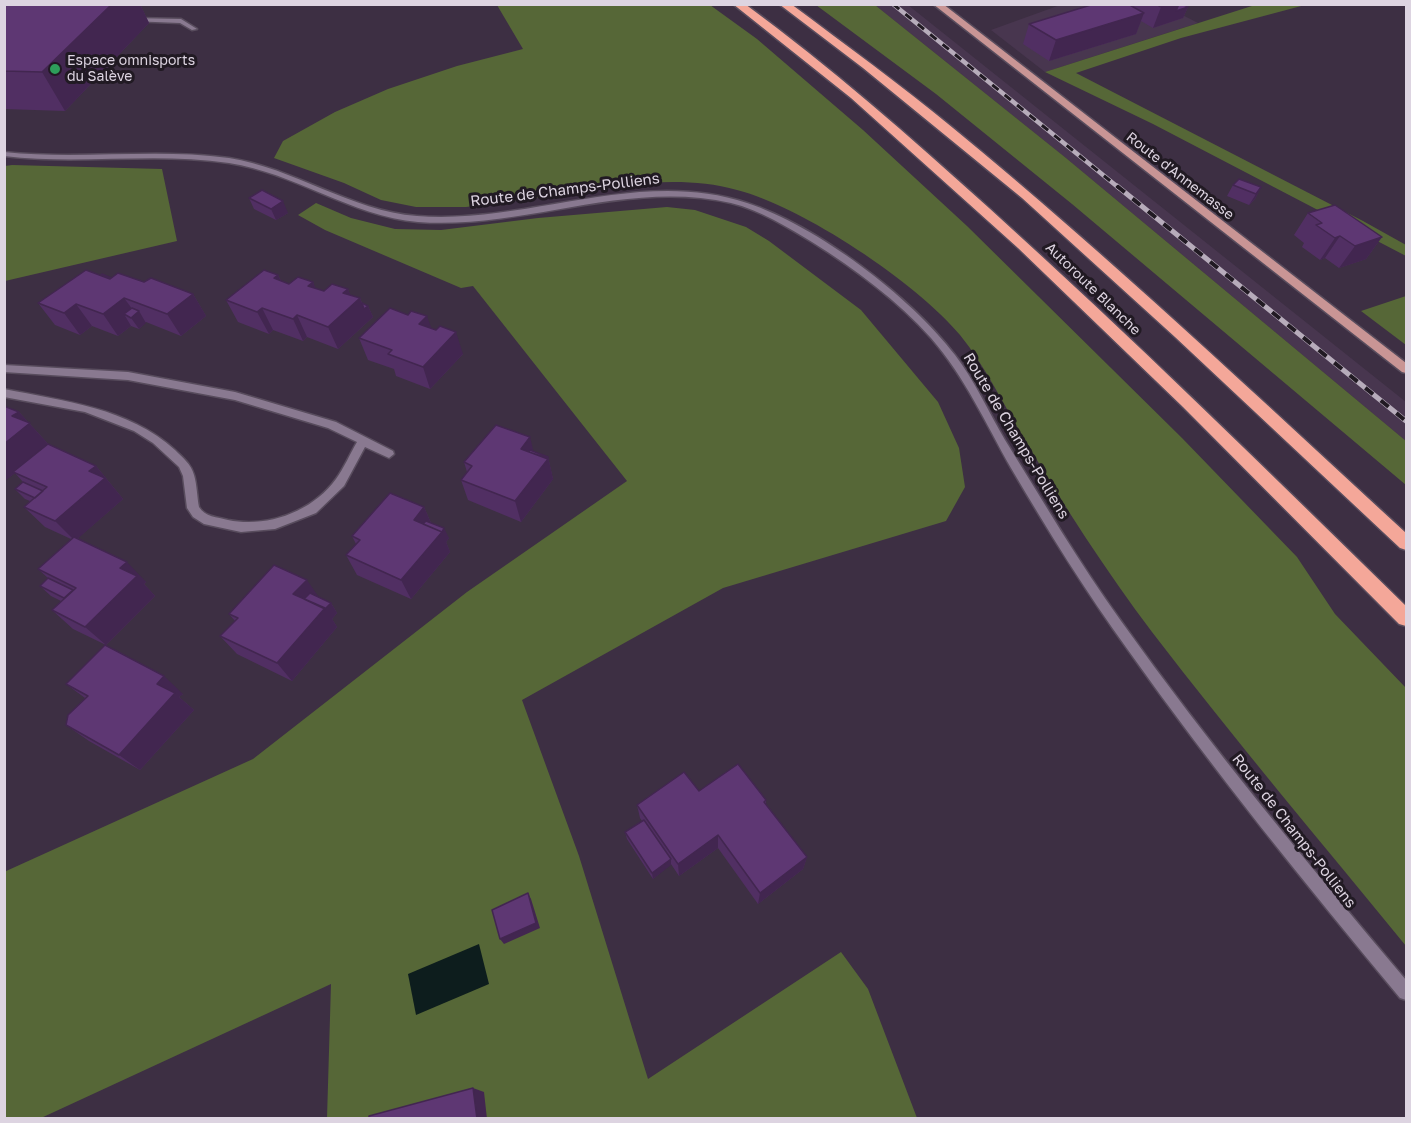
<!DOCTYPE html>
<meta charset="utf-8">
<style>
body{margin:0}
#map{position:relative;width:1411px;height:1123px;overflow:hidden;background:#3d2f43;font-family:"Golos Text",sans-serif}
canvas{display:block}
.frame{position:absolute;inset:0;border:6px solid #ddd4e1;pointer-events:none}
</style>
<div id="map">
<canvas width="1411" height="1123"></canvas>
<div class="frame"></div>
</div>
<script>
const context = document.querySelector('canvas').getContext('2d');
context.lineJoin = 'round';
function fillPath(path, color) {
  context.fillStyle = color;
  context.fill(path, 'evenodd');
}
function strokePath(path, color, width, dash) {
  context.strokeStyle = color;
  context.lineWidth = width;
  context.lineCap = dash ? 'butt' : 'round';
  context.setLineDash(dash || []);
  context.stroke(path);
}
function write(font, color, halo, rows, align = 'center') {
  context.font = font + ' "Golos Text",sans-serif';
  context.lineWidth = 6;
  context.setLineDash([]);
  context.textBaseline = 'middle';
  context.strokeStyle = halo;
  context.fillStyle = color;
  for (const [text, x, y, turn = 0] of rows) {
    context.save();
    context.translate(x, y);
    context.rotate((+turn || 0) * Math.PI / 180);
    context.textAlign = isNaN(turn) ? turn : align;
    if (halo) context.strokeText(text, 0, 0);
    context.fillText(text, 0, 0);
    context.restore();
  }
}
fillPath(new Path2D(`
 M 1063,4 L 1163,5 L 1198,23 L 1045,72 L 991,30 Z
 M 875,5 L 908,5 L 1406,402 L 1406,441 L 1066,158 Z`), '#48364f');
fillPath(new Path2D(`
 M 497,5 L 710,5 L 757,39 L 863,130 L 967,226 L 1182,438 L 1297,557 L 1335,614 L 1406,688 L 1406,946 C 1321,842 1234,739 1152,632 C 1106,571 1064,506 1025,440 C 1004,406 986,367 960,335 C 917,283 803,207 737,190 C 708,182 678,181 648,183 L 466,207 L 416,207 L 381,200 L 344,183 L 274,158 L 283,141 L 335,112 L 388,89 L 457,66 L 523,49 Z
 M 816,5 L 875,5 L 1066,158 L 1406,441 L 1406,485 L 1072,204 L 936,94 Z
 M 1255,5 L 1305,5 L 1181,38 L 1076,73 L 1363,221 L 1406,245 L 1406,256 L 1153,124 L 1045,72 Z
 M 12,165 L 162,169 L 177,241 L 5,281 L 5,166 Z
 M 316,203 L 351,218 L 395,229 L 441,230 L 538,218 L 667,207 L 695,210 L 746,227 L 769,241 L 861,310 L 938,402 L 959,448 L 965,487 L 946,521 L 723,588 L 522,700 L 579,856 L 648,1079 L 841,952 L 868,989 L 917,1118 L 327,1118 L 331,984 L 41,1118 L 5,1118 L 4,872 L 253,759 L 467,592 L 627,481 L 473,286 L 461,288 L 325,230 L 298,215 Z
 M 1406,296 L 1406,345 L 1361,311 Z`), '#566737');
fillPath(new Path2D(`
 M 479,944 L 489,984 L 416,1015 L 408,974 Z`), '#0d1d1d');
const service = new Path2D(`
 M 132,18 L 181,19 L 197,29 L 192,30 L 180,23 L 130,21 L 129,20 Z
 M 4,365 L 128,372 L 235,392 L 336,422 L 393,451 L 394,454 L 389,458 L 365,447 L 344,486 L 316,513 L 275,529 L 241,532 L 204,524 L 193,517 L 187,508 L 183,476 L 179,467 L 153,443 L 134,431 L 85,412 L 4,397 L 4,389 C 64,401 129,408 175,450 C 183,458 191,464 194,475 C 197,485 197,497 199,507 C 205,517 217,517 228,520 C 267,528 312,512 336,479 C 344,468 350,454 357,442 L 328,428 L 235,400 L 128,380 L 4,372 Z`);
const tertiary = new Path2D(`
 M 4,152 C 79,160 155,148 229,158 C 294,168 351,211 417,216 C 527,225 638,167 747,203 C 817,226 910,296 955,355 C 975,381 988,411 1005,440 C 1043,501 1079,563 1121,621 C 1210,746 1308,864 1406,980 L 1406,1000 L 1400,998 C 1306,885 1213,770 1128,650 C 1086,592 1048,531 1011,468 C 986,424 965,377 931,338 C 897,300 855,269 812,242 C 787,227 760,210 731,203 C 626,179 524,230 418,222 C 351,216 295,173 229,163 C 155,152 79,165 4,156 Z`);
const primary = new Path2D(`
 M 933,4 L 943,4 L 1406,363 L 1406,373 L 1402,372 Z`);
const motorway = new Path2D(`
 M 733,4 L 745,4 C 831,67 910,137 989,208 C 1132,337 1269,472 1406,606 L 1406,626 L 1399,624 L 1183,407 L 1018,248 L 851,98 Z
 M 779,4 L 791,4 C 846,45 901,85 953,128 C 1110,257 1257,396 1406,533 L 1406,550 L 1400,548 L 1175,337 L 1022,198 L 863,68 Z`);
strokePath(service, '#584c5d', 3);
strokePath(tertiary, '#584c5d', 3);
strokePath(primary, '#584c5d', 3);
strokePath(motorway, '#584c5d', 3);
fillPath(service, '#897990');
fillPath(tertiary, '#897990');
fillPath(primary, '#c99595');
fillPath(motorway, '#f4a799');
const railFar1 = new Path2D(`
 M 893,4 L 1119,188`);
const rail = new Path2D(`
 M 1117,186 L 1406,421`);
strokePath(railFar1, '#b7acbb', 4.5);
strokePath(rail, '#b7acbb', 5);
strokePath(railFar1, '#211a23', 3, [8]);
strokePath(rail, '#211a23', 4, [10]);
fillPath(new Path2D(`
 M 4,4 L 140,4 L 149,23 L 65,111 L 4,109 Z
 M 1094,4 L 1182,4 L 1188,7 L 1183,18 L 1153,28 L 1141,21 L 1136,34 L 1049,61 L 1023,44 L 1029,24 Z
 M 1233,185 L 1261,187 L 1255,199 L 1249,205 L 1227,196 Z
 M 249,198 L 288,213 L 276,220 L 254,209 Z
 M 1308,213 L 1382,237 L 1366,259 L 1339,268 L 1325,258 L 1320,260 L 1302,247 L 1304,243 L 1294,235 Z
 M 101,275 L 111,278 L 144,282 L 193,294 L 206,316 L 181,336 L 146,322 L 139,329 L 131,326 L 118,336 L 92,326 L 80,335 L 55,325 L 38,303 Z
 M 278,275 L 281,281 L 289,284 L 313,282 L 315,288 L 324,291 L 348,289 L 350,295 L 360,298 L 362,303 L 368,306 L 373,317 L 338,349 L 307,337 L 303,341 L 273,330 L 269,334 L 238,322 L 226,300 Z
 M 431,328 L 463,354 L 430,389 L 396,376 L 394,369 L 368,360 L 359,338 Z
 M 4,406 L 19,412 L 49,445 L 96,466 L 123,499 L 78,538 L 146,582 L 144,584 L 155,596 L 106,645 L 73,629 L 52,610 L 61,601 L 51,596 L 40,586 L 48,578 L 38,569 L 71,539 L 45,527 L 24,507 L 30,501 L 25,499 L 15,489 L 23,482 L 15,473 L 4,481 Z
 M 533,452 L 548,457 L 553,479 L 521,522 L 468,500 L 461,480 L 467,472 L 464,462 Z
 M 424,507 L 431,523 L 449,538 L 446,542 L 450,552 L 411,599 L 357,575 L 346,555 L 356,544 L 352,536 Z
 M 318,597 L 331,603 L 337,613 L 332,619 L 337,627 L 292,681 L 237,654 L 220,636 L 235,621 L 229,614 Z
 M 66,684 L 183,694 L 179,697 L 194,710 L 140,770 L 89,741 L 66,725 L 85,698 Z
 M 699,791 L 766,800 L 766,804 L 807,857 L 803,869 L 758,904 L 718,848 L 679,876 L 671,864 L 653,879 L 627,839 L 625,832 L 642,821 L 640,818 L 637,805 Z`), '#512f63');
fillPath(new Path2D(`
 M 112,4 L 140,4 L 149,23 L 65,111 L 42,72 Z
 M 1168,4 L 1179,4 L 1188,7 L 1183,18 L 1153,28 L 1161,7 Z
 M 1144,13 L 1136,34 L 1049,61 L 1056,40 Z
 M 1261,187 L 1255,199 L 1249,205 L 1256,194 Z
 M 283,201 L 288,213 L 276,220 L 271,209 Z
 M 1340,236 L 1325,258 L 1320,260 L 1335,238 Z
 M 1382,237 L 1366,259 L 1339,268 L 1355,246 Z
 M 278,275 L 286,292 L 274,278 Z
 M 313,282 L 320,299 L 308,286 Z
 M 348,289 L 354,304 L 360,298 L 364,309 L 368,306 L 373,317 L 338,349 L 328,327 L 343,293 Z
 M 193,294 L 206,316 L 181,336 L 167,314 Z
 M 124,298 L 136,314 L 139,311 L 146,323 L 139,329 L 131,318 L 124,314 L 131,326 L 118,336 L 103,314 Z
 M 76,304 L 92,326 L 80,335 L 64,313 Z
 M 262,308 L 273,330 L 269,334 L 257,312 Z
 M 297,315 L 307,337 L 303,341 L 293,319 Z
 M 427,316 L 435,338 L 419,324 Z
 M 456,332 L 463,354 L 430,389 L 423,367 Z
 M 19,412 L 49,445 L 13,472 L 15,473 L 5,481 L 4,444 L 12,416 Z
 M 530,437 L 535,458 L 521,449 Z
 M 548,457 L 553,479 L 521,522 L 515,501 Z
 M 96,466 L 123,499 L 75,541 L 55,521 L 89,471 Z
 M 424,507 L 433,528 L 414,520 Z
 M 444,528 L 449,538 L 446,542 L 450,552 L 411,599 L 401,580 Z
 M 127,562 L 146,582 L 144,584 L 155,596 L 106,645 L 85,627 L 120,568 Z
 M 307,580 L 320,599 L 311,608 L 293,594 Z
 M 331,603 L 337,613 L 332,619 L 337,627 L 292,681 L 277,663 L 325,608 Z
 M 164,676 L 183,694 L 179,697 L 194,710 L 140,770 L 119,755 L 157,684 Z
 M 718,835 L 718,848 L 679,876 L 678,864 Z
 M 807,857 L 803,869 L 758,904 L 760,893 Z
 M 671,859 L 671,865 L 653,879 L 652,873 Z
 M 528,893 L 531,899 L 540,928 L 504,944 L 500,939 Z
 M 473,1088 L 484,1092 L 487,1119 L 477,1119 Z`), '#422650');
const building = new Path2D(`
 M 4,4 L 112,4 L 42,72 L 4,71 Z
 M 1094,4 L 1128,4 L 1144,13 L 1056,40 L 1029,24 Z
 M 1156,4 L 1168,4 L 1161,7 Z
 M 1179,4 L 1182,4 L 1188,7 L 1176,11 Z
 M 1239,179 L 1261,187 L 1256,194 L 1233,185 Z
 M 262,190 L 283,201 L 271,209 L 249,198 Z
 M 1335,205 L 1382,237 L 1355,246 L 1340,236 L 1335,238 L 1316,225 L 1322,223 L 1308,213 Z
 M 86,270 L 110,279 L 118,273 L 144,282 L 151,278 L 193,294 L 167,314 L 124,298 L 103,314 L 76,304 L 64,313 L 38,303 Z
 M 264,270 L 278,275 L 274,278 L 289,284 L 298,277 L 313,282 L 308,286 L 324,291 L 332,284 L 348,289 L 343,293 L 360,298 L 328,327 L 297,315 L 293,319 L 262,308 L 257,312 L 226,300 Z
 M 102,274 L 111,278 L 110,279 L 101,275 Z
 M 362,303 L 368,306 L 364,309 Z
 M 132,308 L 139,311 L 131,318 L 124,314 Z
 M 390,308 L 408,315 L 411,311 L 427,316 L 419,324 L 436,330 L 440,326 L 456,332 L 423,367 L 388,354 L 392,350 L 359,338 Z
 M 4,406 L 19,412 L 12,416 L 30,423 L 4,444 Z
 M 496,425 L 530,437 L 521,449 L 548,459 L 515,501 L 461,480 L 472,466 L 464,462 Z
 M 48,444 L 96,466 L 89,471 L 105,478 L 55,521 L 24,507 L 47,487 L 13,472 Z
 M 530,450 L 548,457 L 547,458 L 529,452 Z
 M 23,482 L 43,491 L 35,498 L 15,489 Z
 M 390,493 L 424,507 L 414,520 L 442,532 L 401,580 L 346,555 L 360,540 L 352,536 Z
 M 426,521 L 444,528 L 442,532 L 423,524 Z
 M 74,537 L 127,562 L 120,568 L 137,576 L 85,627 L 52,610 L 76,588 L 38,569 Z
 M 274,565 L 307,580 L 293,594 L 325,608 L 277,663 L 220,636 L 238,618 L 229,614 Z
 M 48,578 L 73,590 L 64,598 L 40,586 Z
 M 310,593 L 331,603 L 325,609 L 304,599 Z
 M 105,645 L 164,676 L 157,684 L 175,693 L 119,755 L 66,725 L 68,715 L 88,696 L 66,684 Z
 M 738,764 L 766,800 L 764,802 L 807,857 L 760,893 L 718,835 L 678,864 L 637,805 L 684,772 L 699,791 Z
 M 644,820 L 671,859 L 652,873 L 625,832 Z
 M 528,893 L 536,923 L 500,939 L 492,910 Z
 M 473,1088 L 477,1119 L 369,1119 L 369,1116 Z`);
fillPath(building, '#5e3773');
strokePath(building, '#422650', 1.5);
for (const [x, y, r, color] of [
 [55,69,6,"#2e9e5b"]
]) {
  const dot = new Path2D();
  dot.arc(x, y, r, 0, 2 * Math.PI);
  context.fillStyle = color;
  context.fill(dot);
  strokePath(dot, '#211a23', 2);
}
write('14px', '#ddd4e1', '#211a23', [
 ["Espace omnisports",67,61],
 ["du Salève",67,77]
], 'left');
write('14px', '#ddd4e1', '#211a23', [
 ["Route d'Annemasse",1180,176,38],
 ["Autoroute Blanche",1093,289,44]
]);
write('15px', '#ddd4e1', '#211a23', [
 ["Route de Champs-Polliens",565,190,-7],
 ["Route de Champs-Polliens",1016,436,59],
 ["Route de Champs-Polliens",1294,831,52]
]);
</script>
